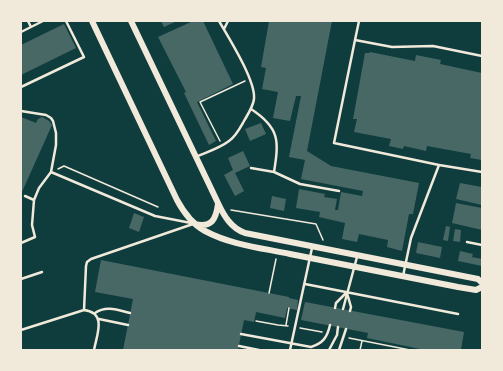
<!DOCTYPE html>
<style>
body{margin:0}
#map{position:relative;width:503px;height:371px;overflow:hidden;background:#0f3d3e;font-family:Bitter,serif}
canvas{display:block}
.frame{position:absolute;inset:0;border:22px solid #f1e9da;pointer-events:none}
</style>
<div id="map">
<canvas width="503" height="371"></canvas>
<div class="frame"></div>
</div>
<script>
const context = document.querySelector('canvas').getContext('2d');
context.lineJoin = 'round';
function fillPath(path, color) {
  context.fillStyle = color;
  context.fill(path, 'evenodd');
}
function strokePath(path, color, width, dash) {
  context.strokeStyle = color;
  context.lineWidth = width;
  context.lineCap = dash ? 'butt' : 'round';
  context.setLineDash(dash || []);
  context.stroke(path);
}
fillPath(new Path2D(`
 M 161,21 L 177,21 L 164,27 Z
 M 193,21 L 203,21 L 233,84 L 197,102 L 216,141 L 209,145 L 184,93 L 186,92 L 158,37 Z
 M 269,21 L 332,21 L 307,151 L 331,166 L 419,183 L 413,214 L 409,214 L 402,251 L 387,247 L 388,240 L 359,234 L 357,242 L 342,239 L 345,223 L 319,217 L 320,212 L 296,208 L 299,189 L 325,194 L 324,197 L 337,199 L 335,210 L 338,210 L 341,192 L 362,196 L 363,191 L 301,179 L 305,160 L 289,157 L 301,96 L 296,96 L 290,121 L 273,118 L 278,92 L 262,89 L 266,68 L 261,67 Z
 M 64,24 L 76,48 L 21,75 L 21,45 Z
 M 370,52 L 415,61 L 416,55 L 441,60 L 440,64 L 482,73 L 482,97 L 481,105 L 482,105 L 482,160 L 470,158 L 471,154 L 427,146 L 426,151 L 404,146 L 403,149 L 389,146 L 391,139 L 354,132 L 357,119 L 353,119 L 365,53 L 369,53 Z
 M 21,117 L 36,123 L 38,119 L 42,117 L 49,121 L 52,125 L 21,194 Z
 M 261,123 L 266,134 L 250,141 L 245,129 Z
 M 243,151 L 250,166 L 235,173 L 244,191 L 235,196 L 224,175 L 233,170 L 228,158 Z
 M 460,183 L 482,187 L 482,205 L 456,199 Z
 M 272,196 L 286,199 L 284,211 L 270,208 Z
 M 456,203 L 482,208 L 482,230 L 452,223 Z
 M 134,213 L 144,217 L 139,232 L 129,228 Z
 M 446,226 L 450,227 L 448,241 L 443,240 Z
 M 455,229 L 461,230 L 460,242 L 453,241 Z
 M 418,242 L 442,247 L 440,258 L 416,253 Z
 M 460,251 L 473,254 L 472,257 L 482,259 L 482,266 L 458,261 Z
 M 101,260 L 289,297 L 289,298 L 298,300 L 297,310 L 287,308 L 285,318 L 256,312 L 254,322 L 244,320 L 238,350 L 123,350 L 133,299 L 95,292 Z
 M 305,302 L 464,332 L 461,350 L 425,350 L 367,338 L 368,333 L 301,320 Z`), '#486865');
strokePath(new Path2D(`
 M 220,141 L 200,102 L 245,81
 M 58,169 L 64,166 L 158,207
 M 231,210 L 316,224 L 323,240
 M 269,293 L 276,259
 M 256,321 L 278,325 L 288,326
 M 286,325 L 289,308
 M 300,328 L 322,332
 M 349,338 L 410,350
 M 360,350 L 362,341`), '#f1e9da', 1.5);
strokePath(new Path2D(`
 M 28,21 L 31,27
 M 224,29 L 228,21
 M 21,32 L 43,21
 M 355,40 L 359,21
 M 482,56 L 433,46 L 392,47 L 355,40 L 334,143 L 439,165 L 482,172
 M 21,87 L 84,57 L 66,21
 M 251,109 C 280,128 279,141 274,172
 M 21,111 L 46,115 L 51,118 L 53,121 L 56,133 L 56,145 L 51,172 L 39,188 L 34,200 L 32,225 L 35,237 L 21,243
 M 196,157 C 207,152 220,148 229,141 C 236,136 240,128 244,121 C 248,114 253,107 254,99 C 256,81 229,38 219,21
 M 251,168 L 274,172 L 300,184 L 339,191
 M 51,172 L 155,216 L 191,223
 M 25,196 L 34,200
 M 467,242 L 482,245
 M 403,276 L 411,238 L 439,165
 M 21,279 L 42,272
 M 305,284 L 458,314
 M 347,293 L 351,307 L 350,311
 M 335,308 L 336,303 L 346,293
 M 343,309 L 357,257
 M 84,310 L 86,266 L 87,262 L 91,259 L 193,224
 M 95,313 C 106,305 118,310 130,313
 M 99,319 L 128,325
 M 21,330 L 84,310 C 107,313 97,334 94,350
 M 241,334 L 311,347 C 323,343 327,338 330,325
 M 239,346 L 259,350
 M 290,350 L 312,248
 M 329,350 L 337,335 L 338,327
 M 339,350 L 346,329`), '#f1e9da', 2.5);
strokePath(new Path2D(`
 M 92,21 L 177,200 C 184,213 192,224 205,231 C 231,245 262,248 290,254 C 346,265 402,276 458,287 L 476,290 L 482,287
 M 131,21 L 218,203 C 224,216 231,228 245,233 L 478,279 L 482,283
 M 195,224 C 212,228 216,219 218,204`), '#f1e9da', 6);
</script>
